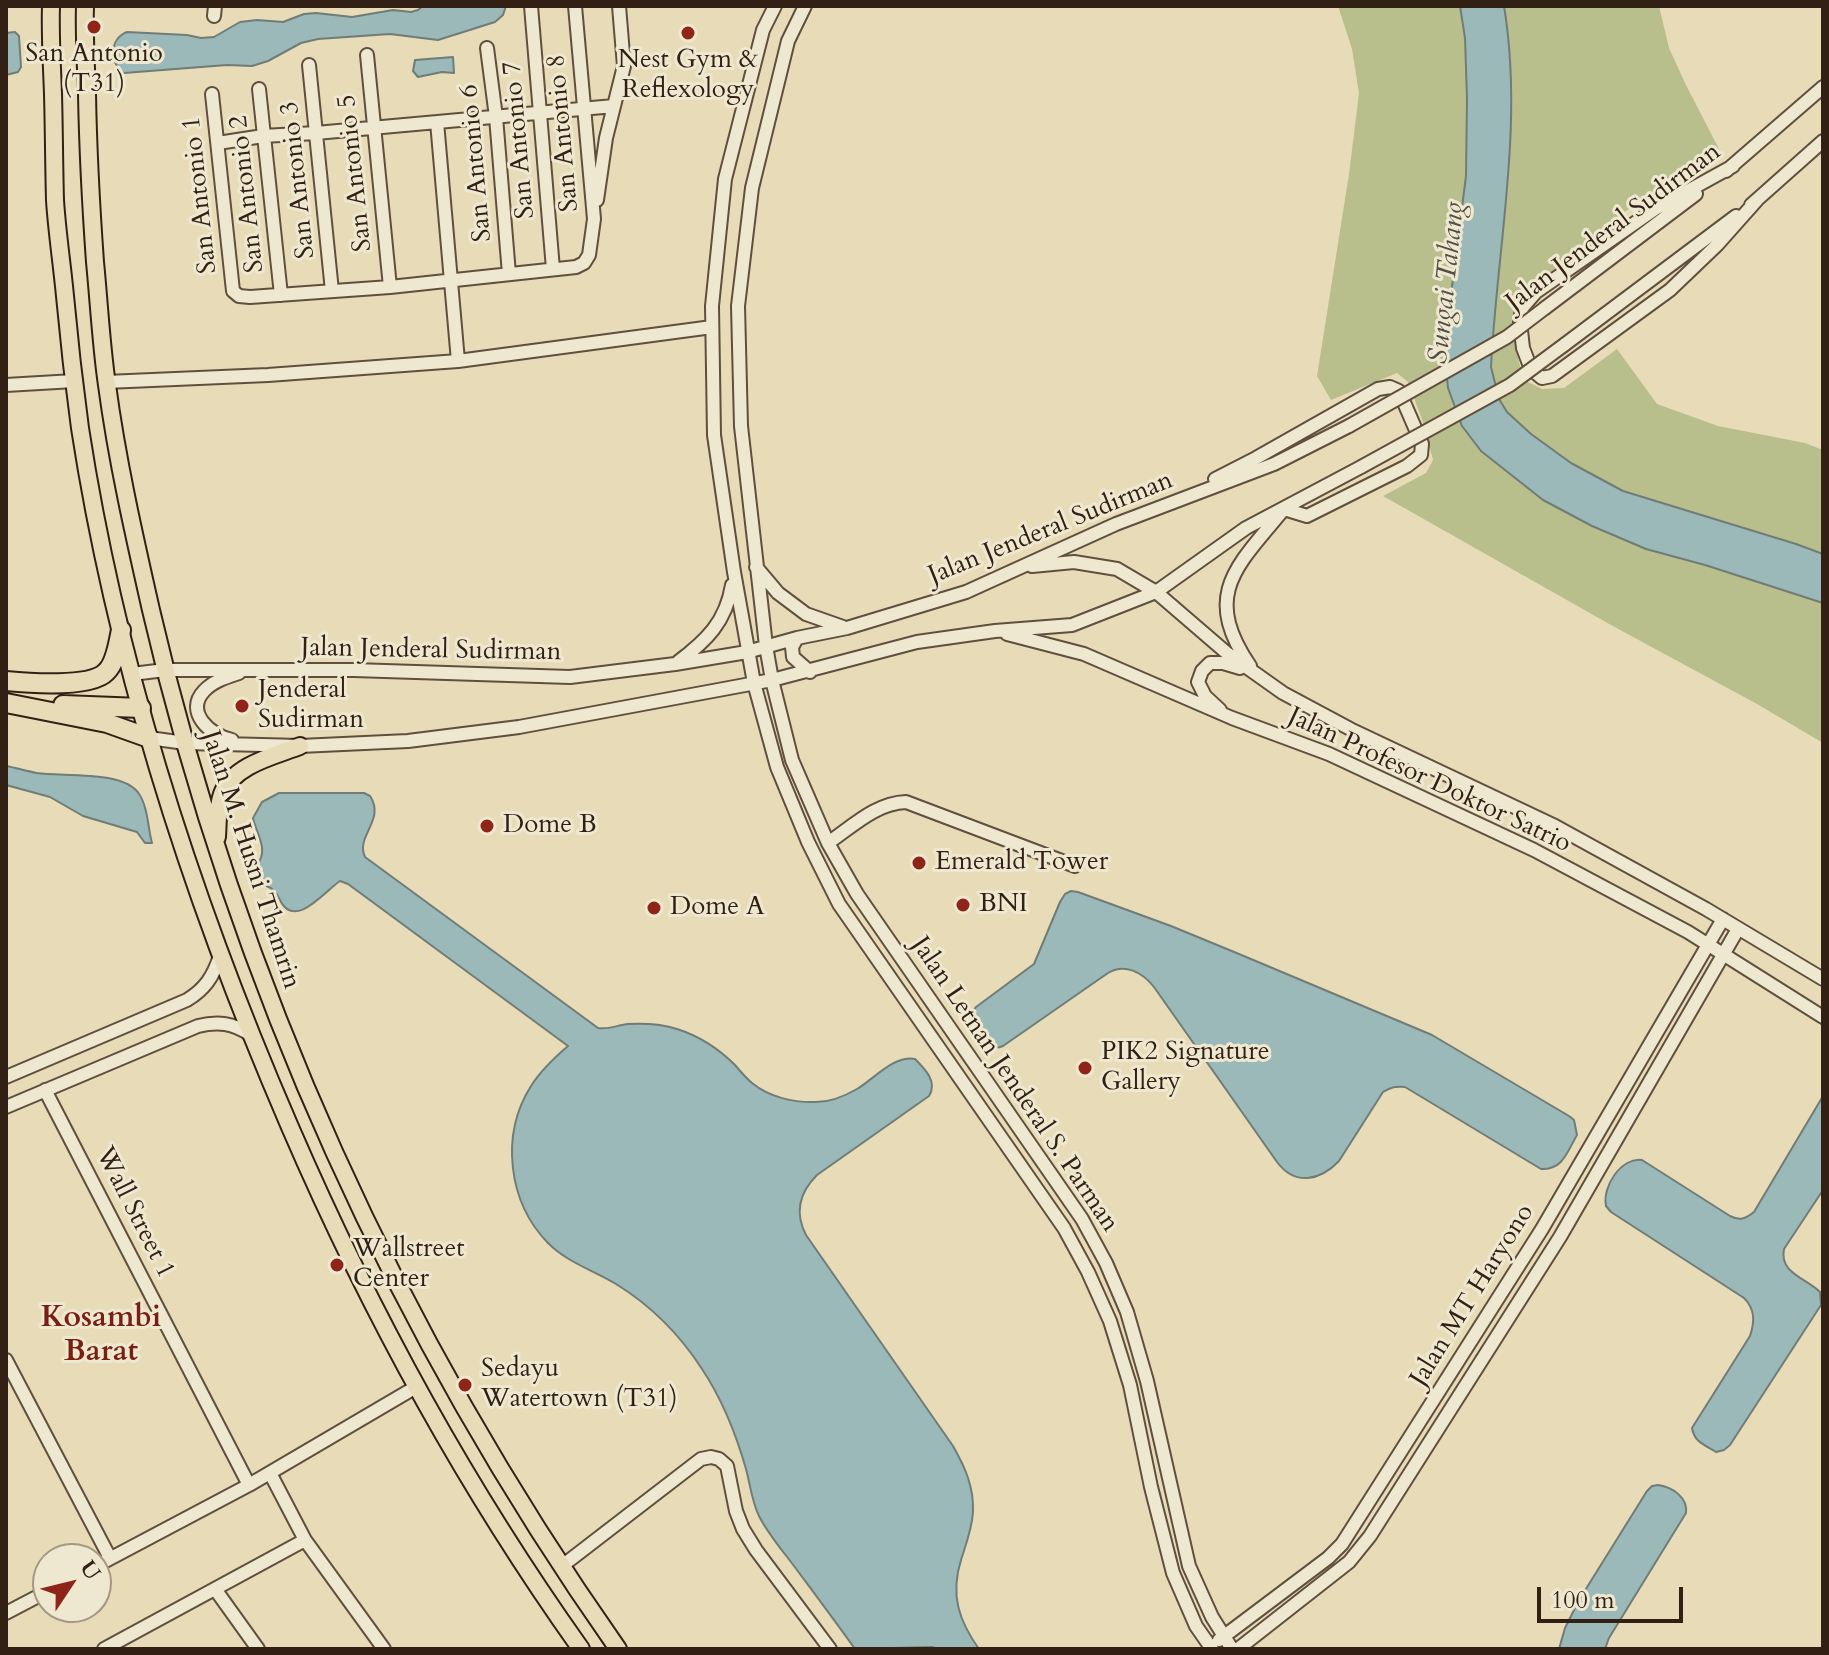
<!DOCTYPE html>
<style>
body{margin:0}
#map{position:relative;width:1829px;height:1655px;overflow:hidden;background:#e7dcb7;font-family:Cardo,serif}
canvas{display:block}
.frame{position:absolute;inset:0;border:8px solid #332015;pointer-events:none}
.north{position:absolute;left:32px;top:1543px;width:80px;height:80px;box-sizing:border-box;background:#efe8d0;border:2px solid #a49885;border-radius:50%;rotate:55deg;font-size:22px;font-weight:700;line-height:32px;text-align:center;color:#332015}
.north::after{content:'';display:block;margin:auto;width:28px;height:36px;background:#8f2418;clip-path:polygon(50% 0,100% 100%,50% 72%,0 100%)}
.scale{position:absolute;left:1537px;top:1587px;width:146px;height:36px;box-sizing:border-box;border:4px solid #332015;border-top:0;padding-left:10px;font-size:24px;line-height:28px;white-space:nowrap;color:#332015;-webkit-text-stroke:6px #efe8d0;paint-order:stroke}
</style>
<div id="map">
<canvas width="1829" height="1655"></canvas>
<div class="frame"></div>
<div class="north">U</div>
<div class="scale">100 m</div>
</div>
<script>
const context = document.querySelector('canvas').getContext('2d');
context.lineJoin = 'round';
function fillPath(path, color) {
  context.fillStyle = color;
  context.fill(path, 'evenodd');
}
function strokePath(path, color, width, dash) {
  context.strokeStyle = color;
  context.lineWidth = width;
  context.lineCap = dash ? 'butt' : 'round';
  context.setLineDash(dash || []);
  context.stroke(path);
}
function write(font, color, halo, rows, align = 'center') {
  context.font = font + ' Cardo,serif';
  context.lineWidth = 6;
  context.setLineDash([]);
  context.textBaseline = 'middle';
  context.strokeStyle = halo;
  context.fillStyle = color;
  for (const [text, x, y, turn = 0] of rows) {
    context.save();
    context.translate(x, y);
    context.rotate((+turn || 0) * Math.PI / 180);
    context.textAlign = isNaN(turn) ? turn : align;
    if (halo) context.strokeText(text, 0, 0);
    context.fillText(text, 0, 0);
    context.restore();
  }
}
fillPath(new Path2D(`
 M 1338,6 L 1659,6 L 1669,48 L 1686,85 L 1719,149 L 1614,219 L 1522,298 C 1508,324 1516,352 1524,380 L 1542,389 L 1564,388 L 1617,349 L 1657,404 L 1718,426 L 1805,443 L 1823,450 L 1823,743 L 1757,704 L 1611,625 L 1383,496 L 1426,473 L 1433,460 L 1423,422 L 1408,382 L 1397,373 L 1331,400 L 1317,376 L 1349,174 L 1359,93 L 1352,49 Z`), '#b8bf8c');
const water = new Path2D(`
 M 423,6 L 506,6 L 503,15 L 495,22 L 438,40 L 390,34 L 318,39 L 301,43 L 268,61 L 252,66 L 227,65 L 124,73 C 109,63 109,39 127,32 L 187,35 L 201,38 L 214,37 L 240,22 L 257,20 L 283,22 L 304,14 L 316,13 L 352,17 L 393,10 L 411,12 L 418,10 Z
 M 1460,6 L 1504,6 C 1524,126 1497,247 1491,367 L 1499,399 L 1507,412 L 1531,434 L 1571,463 L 1623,491 L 1796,544 L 1823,554 L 1823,603 L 1705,565 L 1646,549 L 1592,526 L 1543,500 L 1481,451 L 1462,426 L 1448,388 L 1444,350 L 1466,176 L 1467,99 L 1465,38 Z
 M 15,32 L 19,36 L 21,67 L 18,72 L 6,75 L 6,33 Z
 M 453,57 L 454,73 L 442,72 L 418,77 L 413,71 L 415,60 Z
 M 6,766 C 16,768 27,771 37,773 C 63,777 124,770 139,794 C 148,807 148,829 152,843 L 145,843 L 137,832 L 83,816 L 50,797 L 6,785 Z
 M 279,793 L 364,793 L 370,796 C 386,820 355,836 365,857 L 598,1028 C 608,1030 618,1025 628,1024 C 644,1023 662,1024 677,1029 C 699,1036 719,1049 735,1065 C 740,1071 746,1078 752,1083 C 769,1097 794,1103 816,1102 C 830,1102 845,1096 857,1089 C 874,1079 894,1055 915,1059 C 925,1069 938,1082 929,1096 L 817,1175 C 800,1192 794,1212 806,1235 L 953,1446 C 965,1467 974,1487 973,1512 C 972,1529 966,1544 961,1560 C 950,1595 959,1621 979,1649 L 939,1649 L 932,1647 L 855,1649 C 835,1621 814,1593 794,1566 C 782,1550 768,1534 759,1516 C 752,1502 750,1484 746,1469 C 736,1434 722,1399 702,1369 C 680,1335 650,1305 616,1284 C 593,1270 568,1263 548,1243 C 508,1202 500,1135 531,1086 C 541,1070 554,1058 568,1046 L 348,884 L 340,881 C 326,890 296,929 281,902 C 276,892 274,888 263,885 L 257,865 C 269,849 257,836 253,818 L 262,802 Z
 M 1071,891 L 1078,892 L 1171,926 L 1239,954 L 1432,1035 L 1569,1116 L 1574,1120 L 1577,1135 C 1567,1152 1563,1170 1541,1169 L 1405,1087 C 1396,1086 1391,1087 1383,1092 L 1339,1161 C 1320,1181 1295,1186 1277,1162 L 1154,987 C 1142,972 1125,963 1108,973 L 1003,1046 C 983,1055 961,1023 976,1007 L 1034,964 L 1060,902 L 1065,894 Z
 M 1823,1096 L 1823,1190 L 1784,1249 C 1779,1273 1806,1278 1820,1292 L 1821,1305 L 1730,1445 L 1724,1450 L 1716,1452 C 1705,1445 1694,1442 1692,1428 L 1750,1336 C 1755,1321 1755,1309 1744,1298 L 1611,1212 L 1606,1206 C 1602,1187 1621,1157 1642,1160 L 1730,1216 C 1740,1221 1745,1219 1754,1212 Z
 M 1658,1485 C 1673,1487 1688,1498 1686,1513 L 1609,1638 L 1605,1649 L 1559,1649 L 1565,1628 L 1579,1600 L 1647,1491 L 1652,1486 Z`);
fillPath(water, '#9ab9b8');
strokePath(water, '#717c77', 2);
const minor = new Path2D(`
 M 531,6 L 553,269
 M 775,6 L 763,30 L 725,179 L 712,306 L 714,435 L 734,572 L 754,683 L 777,767 L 808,842 L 839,904 L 1064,1228 L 1088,1272 L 1110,1321 L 1130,1385 L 1151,1487 L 1173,1573 L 1196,1626 L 1212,1649
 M 805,6 L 788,41 L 752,188 L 738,306 L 741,426 L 766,646 L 772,680 L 792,760 L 828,843 L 857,894 L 1082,1219 L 1106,1263 L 1127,1312 L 1147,1381 L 1189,1566 L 1212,1617 L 1232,1649
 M 214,16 L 215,6
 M 487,48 L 496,117 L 509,274
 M 367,55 L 390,287
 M 309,65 L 332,291
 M 259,89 L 281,295
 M 212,94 L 233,291 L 239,296 L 250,297 L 390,287 L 576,267 L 584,263 L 589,255 L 594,219 L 575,6
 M 437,122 L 458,361
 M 218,143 L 263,136 L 316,133 L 614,106
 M 1733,166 L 1655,209 L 1536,292 L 1522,308 L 1520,322 L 1523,348 L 1531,369 L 1542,378 L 1552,376 L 1670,290 L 1717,245 L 1757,200
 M 1726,171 L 1823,87
 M 597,200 L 606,138 L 624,66 L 619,6
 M 1751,205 L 1823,141
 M 1545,308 L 1696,194
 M 1564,345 L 1736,216
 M 106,382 L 268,375 L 458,361 L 712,327
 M 6,385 L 74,381
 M 1215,479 L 1256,458 L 1378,389 L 1390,387 L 1399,391 L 1422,444 L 1421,455 L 1407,466 L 1307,516 L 1284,509 C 1237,566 1201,594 1250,666
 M 1032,566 L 1074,562 L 1117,569 L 1156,592 L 1228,654 L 1283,693 L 1354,731 L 1555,826 L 1706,909 L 1823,979
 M 756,567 L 778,593 L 806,614 L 843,627
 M 1007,634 L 1084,654 L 1232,718 L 1329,754 L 1534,850 L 1688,932 L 1823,1017
 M 797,638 L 792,647 L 793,657 L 810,672
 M 678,662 C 706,641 726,622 732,585
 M 132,674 L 165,670 L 354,670 L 570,677 L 675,664 L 747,652 L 797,638 L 847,628 L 966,592 L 1116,524 L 1274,464 L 1349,426
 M 1220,710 L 1205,696 L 1198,682 L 1202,671 L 1210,663 L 1223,663 L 1240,668
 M 149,738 L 185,743 L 300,746 L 408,741 L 519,727 L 772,680 L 917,642 L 995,631 L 1072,625 L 1156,592 L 1246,528 L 1361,467
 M 232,740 C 211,736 184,712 204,691 C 213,681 227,677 239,673
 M 828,843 C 853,826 876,803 906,802 L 1075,866
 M 6,1077 L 187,1000 C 205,989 213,977 220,956
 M 45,1090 L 249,1485
 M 6,1107 L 198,1026 C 218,1021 233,1023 251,1035
 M 6,1360 L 110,1558
 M 270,1473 L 305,1540 L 384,1649
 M 96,1566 L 249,1485 L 416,1387
 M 562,1566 L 701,1459 L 711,1457 L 719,1459 L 727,1466 L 736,1511 L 743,1529 L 756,1550 L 830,1649
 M 215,1589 L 258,1649
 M 6,1613 L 48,1591
 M 1219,1640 L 1328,1558 L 1342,1544 L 1542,1229 L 1723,919
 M 104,1649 L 305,1540
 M 1238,1649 L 1349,1562 L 1370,1536 L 1560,1237 L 1738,929`);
const major = new Path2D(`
 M 51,6 C 50,35 52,65 53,94 C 54,129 54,165 55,200 C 57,232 62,264 65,296 C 69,340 74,384 80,428 C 117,669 193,903 290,1127 C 369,1310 465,1486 581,1649
 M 85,6 C 84,35 86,65 87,94 C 88,150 91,206 95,262 C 99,302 101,344 107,385 C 117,460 134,535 151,610 C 237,983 398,1336 618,1649
 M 217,837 C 218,823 217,808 222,794 C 233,765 274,756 300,746`);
const highway = new Path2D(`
 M 6,681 C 27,683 91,688 106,672 C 116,663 118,643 121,630
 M 6,703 L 107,723 L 149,738
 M 63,705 L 141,708`);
strokePath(minor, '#604f3e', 16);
strokePath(major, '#332015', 20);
strokePath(highway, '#332015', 22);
strokePath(minor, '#efe8d0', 12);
strokePath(major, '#e7dcb7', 16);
strokePath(highway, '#e7dcb7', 18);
const minorBridge = new Path2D(`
 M 1349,426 L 1507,337 L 1545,308
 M 1361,467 L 1510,385 L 1564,345`);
strokePath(minorBridge, '#604f3e', 16, []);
strokePath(minorBridge, '#efe8d0', 12);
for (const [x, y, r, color] of [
 [94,27,8,"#8f2418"],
 [688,33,8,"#8f2418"],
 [242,706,8,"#8f2418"],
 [487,826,8,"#8f2418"],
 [919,863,8,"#8f2418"],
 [963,905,8,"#8f2418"],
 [654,908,8,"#8f2418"],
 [1085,1068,8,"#8f2418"],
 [337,1265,8,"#8f2418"],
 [465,1385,8,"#8f2418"]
]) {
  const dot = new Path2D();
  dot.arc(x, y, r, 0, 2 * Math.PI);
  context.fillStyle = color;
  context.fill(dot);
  strokePath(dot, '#efe8d0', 3);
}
write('26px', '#332015', '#efe8d0', [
 ["San Antonio",94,55,"center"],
 ["(T31)",94,85,"center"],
 ["Nest Gym &",688,61,"center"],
 ["Reflexology",688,91,"center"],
 ["Jenderal",258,691],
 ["Sudirman",258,721],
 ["Dome B",503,826],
 ["Emerald Tower",935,863],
 ["BNI",979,905],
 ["Dome A",670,908],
 ["PIK2 Signature",1101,1053],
 ["Gallery",1101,1083],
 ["Wallstreet",353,1250],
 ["Center",353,1280],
 ["Sedayu",481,1370],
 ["Watertown (T31)",481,1400]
], 'left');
write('26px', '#332015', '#efe8d0', [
 ["San Antonio 8",564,133,-95],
 ["San Antonio 7",520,140,-95],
 ["San Antonio 6",477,163,-95],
 ["San Antonio 5",356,173,-96],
 ["San Antonio 3",299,180,-96],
 ["San Antonio 2",248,194,-96],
 ["San Antonio 1",201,195,-96],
 ["Jalan Jenderal Sudirman",1614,228,-37],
 ["Jalan Jenderal Sudirman",1051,529,-22],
 ["Jalan Jenderal Sudirman",431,651,1],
 ["Jalan Profesor Doktor Satrio",1429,781,25],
 ["Jalan M. Husni Thamrin",250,860,72],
 ["Jalan Letnan Jenderal S. Parman",1014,1085,56],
 ["Wall Street 1",134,1213,63],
 ["Jalan MT Haryono",1473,1296,-58]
]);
write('italic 28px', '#524e46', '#efe8d0', [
 ["Sungai Tahang",1448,283,-84]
]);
write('bold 30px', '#7a1f14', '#efe8d0', [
 ["Kosambi",101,1319],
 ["Barat",101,1353]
]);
</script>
